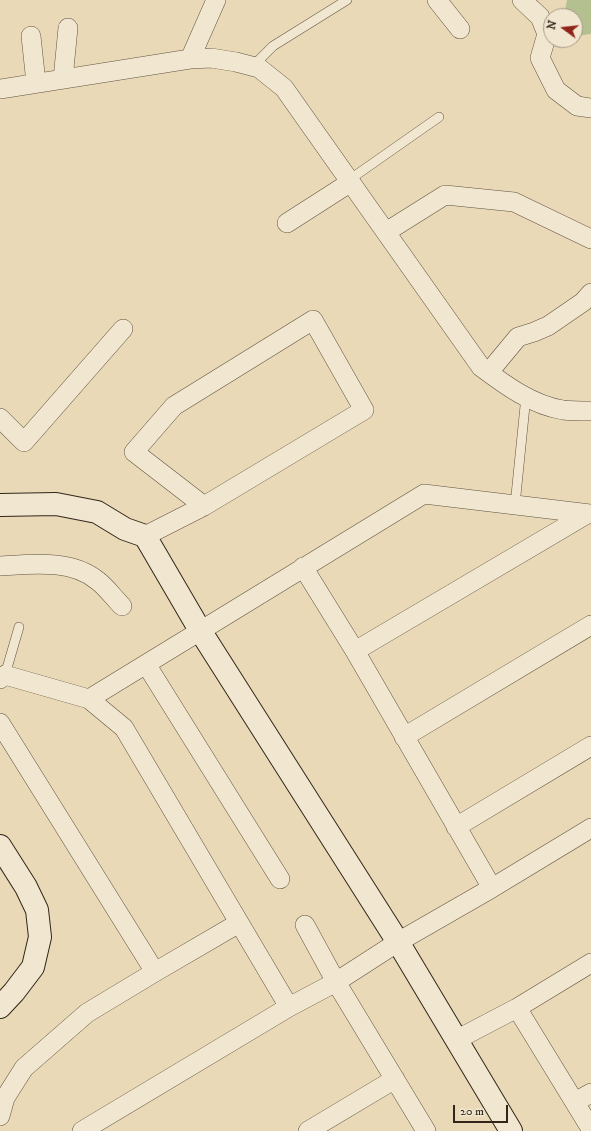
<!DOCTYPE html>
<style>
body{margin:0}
#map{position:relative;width:591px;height:1131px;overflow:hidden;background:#e9d9b7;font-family:"IM FELL DW Pica",serif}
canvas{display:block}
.north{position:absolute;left:543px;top:8px;width:40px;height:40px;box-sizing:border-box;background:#f1e6d0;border:1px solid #a49987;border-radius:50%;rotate:285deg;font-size:11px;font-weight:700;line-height:16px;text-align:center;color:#312619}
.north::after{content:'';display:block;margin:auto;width:14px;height:18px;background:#8f2418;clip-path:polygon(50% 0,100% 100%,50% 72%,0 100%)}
.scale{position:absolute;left:453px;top:1105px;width:55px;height:18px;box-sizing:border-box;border:2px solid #312619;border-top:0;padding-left:5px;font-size:12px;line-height:14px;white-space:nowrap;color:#312619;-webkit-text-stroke:3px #f1e6d0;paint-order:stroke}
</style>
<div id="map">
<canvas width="591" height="1131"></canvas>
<div class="north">N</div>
<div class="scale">20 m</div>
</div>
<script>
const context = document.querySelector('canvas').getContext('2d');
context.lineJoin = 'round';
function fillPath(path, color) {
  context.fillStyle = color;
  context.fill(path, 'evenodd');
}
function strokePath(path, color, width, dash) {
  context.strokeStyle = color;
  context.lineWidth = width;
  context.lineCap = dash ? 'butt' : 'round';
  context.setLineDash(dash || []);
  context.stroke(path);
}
fillPath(new Path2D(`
 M 567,0 L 591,0 L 591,34 L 575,36 L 575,16 L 564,16 Z`), '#b4c090');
const lane = new Path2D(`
 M 253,66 L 273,46 L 347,0
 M 349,180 L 439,117
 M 515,505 L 526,396
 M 5,675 L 19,627`);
const street = new Path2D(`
 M 437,0 L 460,29
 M 522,0 L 540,17 L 547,34 L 540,58 L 556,90 L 577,106 L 591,108
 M 31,36 L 36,83
 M 190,59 L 216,0
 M 63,79 L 68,28
 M 0,89 L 190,59 L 211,58 L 236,62 L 259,68 L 284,88 L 481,367 C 505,385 532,405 563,410 C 572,411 582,411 591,411
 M 287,223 L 351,182
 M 386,232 L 445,195 L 514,202 L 591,239
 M 313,320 L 364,410 L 204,506 L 134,452 L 174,406 Z
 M 489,372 L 518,337 L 534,332 L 548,326 L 583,302 L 591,293
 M 0,418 L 24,442 L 123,329
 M 145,536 L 204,506
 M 0,566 C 32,564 72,559 98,581 C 107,588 114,598 122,606
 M 303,567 L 355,651 L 492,888
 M 355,651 L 587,514
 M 146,664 L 280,879
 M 0,679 L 5,675 L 89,699 L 124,728 L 289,1007
 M 89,699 L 424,494 L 591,514
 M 0,723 L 155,972
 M 404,737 L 591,625
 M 456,827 L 591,746
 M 305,925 L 336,982 L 426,1131
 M 517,1008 L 591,1129
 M 456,1040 L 517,1008 L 591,963
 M 575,1102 L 591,1093
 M 0,1116 L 5,1098 L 24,1068 L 87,1013 L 155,972 L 239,923
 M 82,1131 L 289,1007 L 336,982 L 398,942 L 492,888 L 591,828
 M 308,1131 L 395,1079`);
const secondary = new Path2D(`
 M 0,505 L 56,504 L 97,512 L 125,529 L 145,536 L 201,632 L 398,942 L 511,1131
 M 0,846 L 26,887 L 37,910 L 40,937 L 33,967 L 14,992 L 0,1007`);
strokePath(lane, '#5f5340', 10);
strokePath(street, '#5f5340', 20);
strokePath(secondary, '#312619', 24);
strokePath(lane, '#f1e6d0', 9);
strokePath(street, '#f1e6d0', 19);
strokePath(secondary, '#f1e6d0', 22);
</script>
